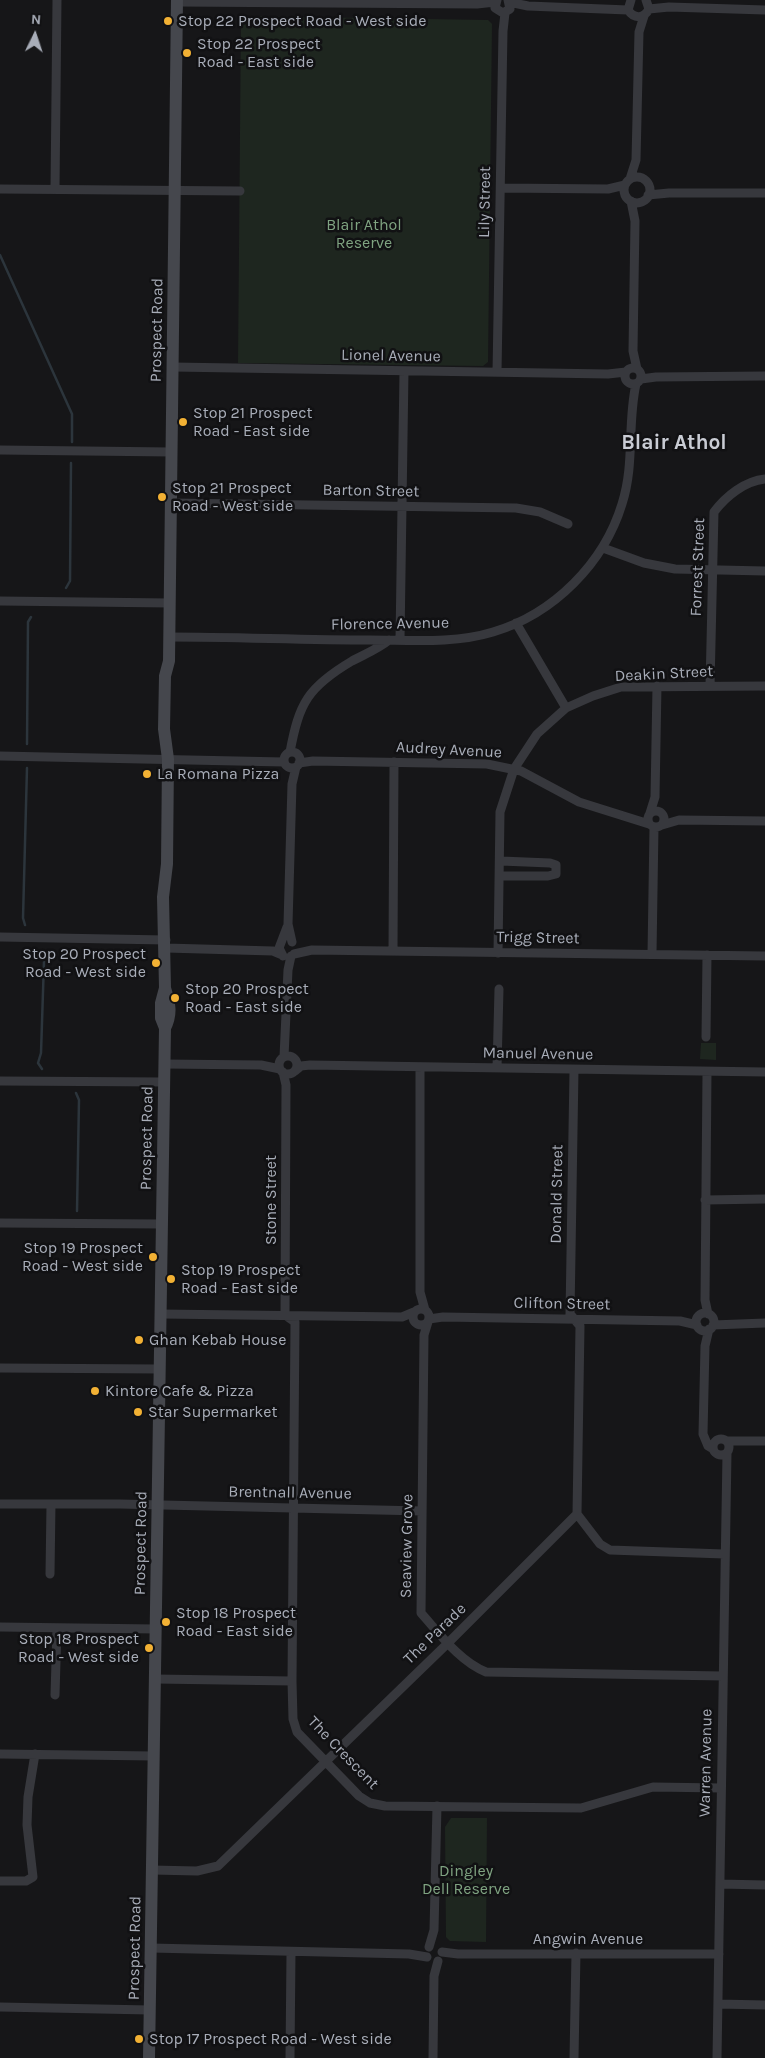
<!DOCTYPE html>
<style>
body{margin:0}
#map{position:relative;width:765px;height:2058px;overflow:hidden;background:#161618;font-family:Karla,sans-serif}
canvas{display:block}
.north{position:absolute;left:10px;top:10px;width:50px;height:50px;-webkit-text-stroke:4px #111113;paint-order:stroke;rotate:4deg;font-size:14px;font-weight:700;line-height:20px;text-align:center;color:#a8adb8}
.north::after{content:'';display:block;margin:auto;width:18px;height:22px;background:#a8adb8;clip-path:polygon(50% 0,100% 100%,50% 72%,0 100%)}
</style>
<div id="map">
<canvas width="765" height="2058"></canvas>
<div class="north">N</div>
</div>
<script>
const context = document.querySelector('canvas').getContext('2d');
context.lineJoin = 'round';
function fillPath(path, color) {
  context.fillStyle = color;
  context.fill(path, 'evenodd');
}
function strokePath(path, color, width, dash) {
  context.strokeStyle = color;
  context.lineWidth = width;
  context.lineCap = dash ? 'butt' : 'round';
  context.setLineDash(dash || []);
  context.stroke(path);
}
function write(font, color, halo, rows, align = 'center') {
  context.font = font + ' Karla,sans-serif';
  context.lineWidth = 5;
  context.setLineDash([]);
  context.textBaseline = 'middle';
  context.strokeStyle = halo;
  context.fillStyle = color;
  for (const [text, x, y, turn = 0] of rows) {
    context.save();
    context.translate(x, y);
    context.rotate((+turn || 0) * Math.PI / 180);
    context.textAlign = isNaN(turn) ? turn : align;
    if (halo) context.strokeText(text, 0, 0);
    context.fillText(text, 0, 0);
    context.restore();
  }
}
fillPath(new Path2D(`
 M 241,16 L 488,20 L 492,24 L 488,362 L 483,366 L 238,363 Z
 M 701,1043 L 716,1043 L 716,1060 L 700,1059 Z
 M 451,1818 L 487,1818 L 486,1942 L 450,1941 L 446,1937 L 445,1827 Z`), '#1e261f');
strokePath(new Path2D(`
 M 0,255 L 72,414 L 72,442
 M 66,588 L 70,581 L 71,463
 M 27,744 L 28,622 L 31,617
 M 25,925 L 23,918 L 27,768
 M 40,954 L 44,961 L 41,1053 L 38,1063 L 42,1069
 M 76,1093 L 79,1100 L 77,1211`), '#2c353c', 2.5);
strokePath(new Path2D(`
 M 497,0 L 495,8 L 503,13 L 510,9 L 508,0
 M 631,0 L 628,10 C 634,19 644,19 649,9 L 646,0
 M 177,2 L 477,4 L 495,2
 M 509,2 L 528,6 L 628,10
 M 649,9 L 669,7 L 765,10
 M624 190a13 13 0 1 1 26 0a13 13 0 1 1-26 0Z
 M 630,179 L 636,160 L 639,32 L 644,16
 M 501,188 L 608,189 L 625,185
 M 0,189 L 240,191
 M 55,189 L 57,0
 M 648,195 L 669,193 L 765,193
 M 631,201 L 635,221 L 633,351 L 637,369
 M 173,367 L 608,374 L 626,372
 M625 376a8 8 0 1 1 16 0a8 8 0 1 1-16 0Z
 M 497,372 L 503,31 L 505,13
 M 641,379 L 656,377 L 765,376
 M 0,450 L 171,452
 M 171,503 L 516,508 L 540,512 L 568,524
 M 603,548 L 644,563 L 675,569 L 765,571
 M 0,601 L 170,603
 M 516,623 L 566,708
 M 169,637 C 236,637 303,640 370,640 C 410,640 454,644 493,632 C 554,614 604,563 622,504 C 635,464 627,424 636,384
 M 400,640 L 404,371
 M 710,686 L 714,512 C 726,496 745,481 765,479
 M 290,752 C 299,703 308,687 352,661 C 365,654 378,649 389,640
 M284 760a8 8 0 1 1 16 0a8 8 0 1 1-16 0Z
 M 0,756 L 284,762
 M 299,763 L 313,761 L 487,764 L 521,771 L 579,802 L 649,824
 M648 819a8 8 0 1 1 16 0a8 8 0 1 1-16 0Z
 M 650,813 L 655,797 L 657,686
 M 662,825 L 679,820 L 765,821
 M 500,876 L 548,876 L 556,874 L 556,865 L 550,863 L 501,861
 M 0,937 L 166,940
 M 292,942 L 288,924 L 292,784 L 296,767
 M 166,948 L 273,951 L 280,954
 M 393,951 L 394,762
 M 498,953 L 500,812 L 514,769 L 537,734 L 566,708 L 593,696 L 621,687 L 765,686
 M 294,954 L 312,950 L 765,956
 M 652,954 L 654,827
 M 283,956 L 279,948 L 287,927
 M 706,1037 L 707,955
 M279 1065a9 9 0 1 1 18 0a9 9 0 1 1-18 0Z
 M 284,1057 L 288,970 L 291,956
 M 164,1064 L 261,1065 L 280,1069
 M 420,1067 L 420,1292 L 425,1310
 M 497,1068 L 499,989
 M 295,1071 L 301,1066 L 310,1065 L 765,1072
 M 283,1072 L 286,1085 L 285,1315 L 295,1322 L 292,1681 L 293,1719 L 297,1732 L 359,1796 L 370,1803 L 385,1806 L 581,1808 L 653,1787 L 721,1788
 M 707,1072 L 705,1300 L 708,1314
 M 0,1081 L 164,1082
 M 705,1200 L 765,1199
 M 0,1223 L 162,1224
 M413 1317a8 8 0 1 1 16 0a8 8 0 1 1-16 0Z
 M696 1322a9 9 0 1 1 18 0a9 9 0 1 1-18 0Z
 M 161,1314 L 402,1317 L 414,1312
 M 429,1319 L 443,1317 L 680,1321 L 697,1325
 M 428,1322 L 424,1335 L 421,1613 C 439,1633 460,1662 486,1672 L 723,1676
 M 713,1325 L 765,1323
 M 709,1329 L 705,1346 L 703,1434 L 708,1446 L 713,1449
 M 0,1368 L 160,1369
 M713 1447a8 8 0 1 1 16 0a8 8 0 1 1-16 0Z
 M 727,1441 L 765,1441
 M 0,1504 L 120,1504 L 422,1511
 M 577,1514 L 600,1544 L 610,1550 L 724,1554
 M 50,1574 L 51,1504
 M 0,1627 L 156,1629
 M 155,1679 L 292,1681
 M 55,1695 L 57,1628
 M 0,1754 L 154,1756
 M 152,1870 L 197,1871 L 218,1866 L 448,1643 L 577,1514 L 580,1326 L 570,1314 L 574,1070
 M 0,1881 L 26,1881 L 33,1877 L 27,1825 L 28,1797 L 35,1754
 M 720,1884 L 765,1885
 M 429,1947 L 434,1930 L 437,1806
 M 151,1948 L 409,1954 L 427,1957
 M 442,1952 L 458,1954 L 719,1954
 M 718,2004 L 765,2005
 M 0,2007 L 150,2010
 M 290,2058 L 291,1952
 M 433,2058 L 434,1976 L 438,1961
 M 574,2058 L 576,1953
 M 717,2058 L 727,1453`), '#37383d', 9);
strokePath(new Path2D(`
 M 165,1028 C 172,1014 170,1004 165,988
 M 149,2058 L 165,1028 L 161,1018 L 161,1003 L 165,988 L 163,897 L 167,864 L 168,759 L 164,729 L 165,676 L 169,661 L 177,0`), '#45474d', 12);
for (const [x, y, r, color] of [
 [168,21,5,"#f2b134"],
 [187,53,5,"#f2b134"],
 [183,422,5,"#f2b134"],
 [162,497,5,"#f2b134"],
 [147,774,5,"#f2b134"],
 [156,963,5,"#f2b134"],
 [175,998,5,"#f2b134"],
 [153,1257,5,"#f2b134"],
 [171,1279,5,"#f2b134"],
 [139,1340,5,"#f2b134"],
 [95,1391,5,"#f2b134"],
 [138,1412,5,"#f2b134"],
 [166,1622,5,"#f2b134"],
 [149,1648,5,"#f2b134"],
 [139,2039,5,"#f2b134"]
]) {
  const dot = new Path2D();
  dot.arc(x, y, r, 0, 2 * Math.PI);
  context.fillStyle = color;
  context.fill(dot);
  strokePath(dot, '#111113', 2);
}
write('16px', '#a8adb8', '#111113', [
 ["Stop 22 Prospect Road - West side",178,21],
 ["Stop 22 Prospect",197,44],
 ["Road - East side",197,62],
 ["Stop 21 Prospect",193,413],
 ["Road - East side",193,431],
 ["Stop 21 Prospect",172,488],
 ["Road - West side",172,506],
 ["La Romana Pizza",157,774],
 ["Stop 20 Prospect",146,954,"right"],
 ["Road - West side",146,972,"right"],
 ["Stop 20 Prospect",185,989],
 ["Road - East side",185,1007],
 ["Stop 19 Prospect",143,1248,"right"],
 ["Road - West side",143,1266,"right"],
 ["Stop 19 Prospect",181,1270],
 ["Road - East side",181,1288],
 ["Ghan Kebab House",149,1340],
 ["Kintore Cafe & Pizza",105,1391],
 ["Star Supermarket",148,1412],
 ["Stop 18 Prospect",176,1613],
 ["Road - East side",176,1631],
 ["Stop 18 Prospect",139,1639,"right"],
 ["Road - West side",139,1657,"right"],
 ["Stop 17 Prospect Road - West side",149,2039]
], 'left');
write('16px', '#a8adb8', '#111113', [
 ["Lily Street",485,202,-89],
 ["Prospect Road",157,330,-89],
 ["Lionel Avenue",391,356,1],
 ["Barton Street",371,491,1],
 ["Forrest Street",698,567,-88],
 ["Florence Avenue",390,624,-1],
 ["Deakin Street",664,674,-3],
 ["Audrey Avenue",449,750,3],
 ["Trigg Street",538,938,1],
 ["Manuel Avenue",538,1054,1],
 ["Prospect Road",147,1138,-89],
 ["Donald Street",557,1194,-89],
 ["Stone Street",271,1200,-90],
 ["Clifton Street",562,1304,1],
 ["Brentnall Avenue",290,1493,1],
 ["Prospect Road",141,1543,-89],
 ["Seaview Grove",407,1546,-89],
 ["The Parade",435,1634,-44],
 ["The Crescent",343,1753,46],
 ["Warren Avenue",706,1763,-89],
 ["Angwin Avenue",588,1939],
 ["Prospect Road",135,1948,-89]
]);
write('16px', '#7fa381', '#111113', [
 ["Blair Athol",364,225],
 ["Reserve",364,243],
 ["Dingley",466,1871],
 ["Dell Reserve",466,1889]
]);
write('bold 21px', '#c9ccd4', '#111113', [
 ["Blair Athol",674,443]
]);
</script>
